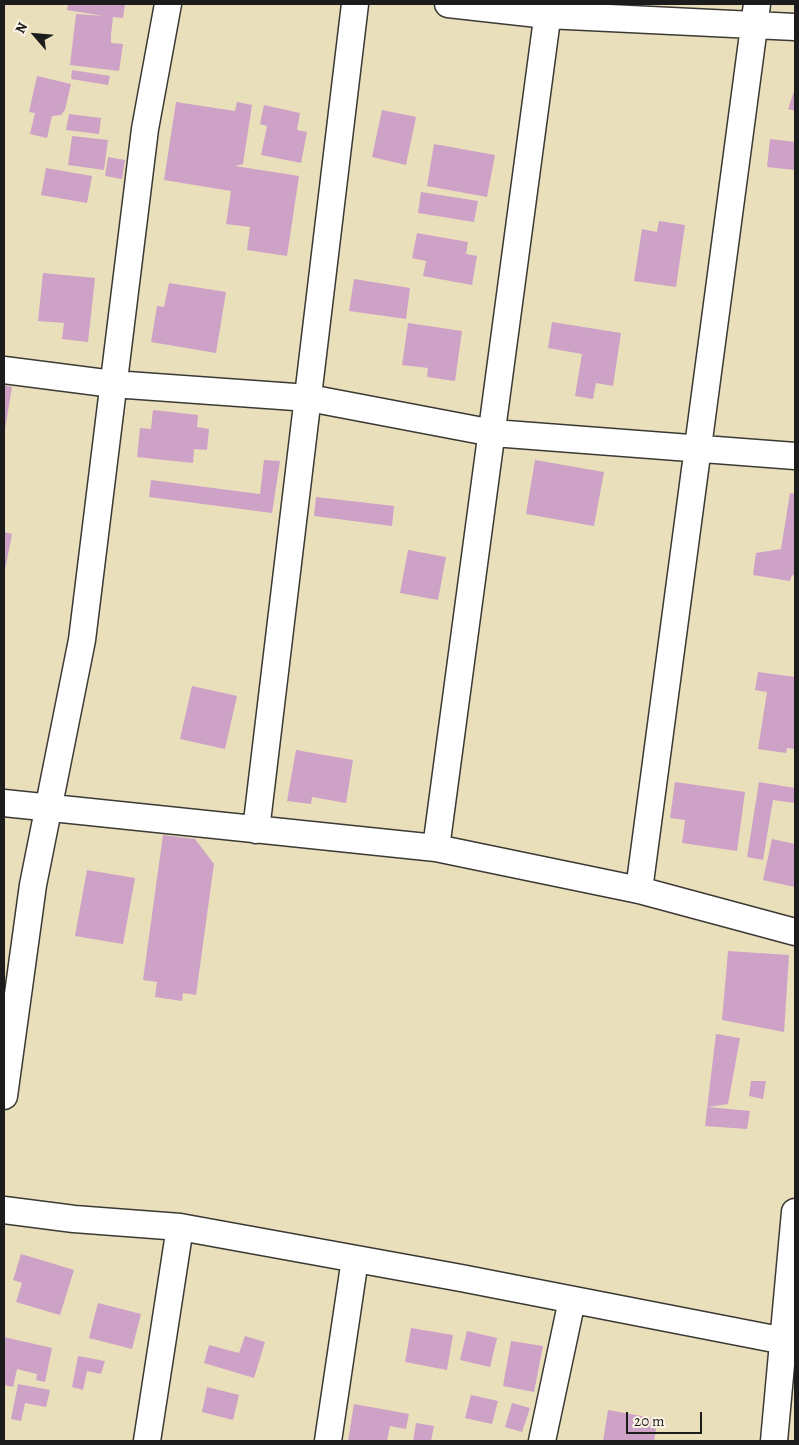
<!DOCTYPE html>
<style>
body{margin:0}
#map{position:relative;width:799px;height:1445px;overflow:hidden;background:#eadfbb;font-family:Alegreya,serif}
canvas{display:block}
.frame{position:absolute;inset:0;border:5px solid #1c1c1c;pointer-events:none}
.north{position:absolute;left:10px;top:10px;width:50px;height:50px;-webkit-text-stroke:4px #fcf5e5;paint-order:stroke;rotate:297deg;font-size:14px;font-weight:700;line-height:20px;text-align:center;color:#1c1c1c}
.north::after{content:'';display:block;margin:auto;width:18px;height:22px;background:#1c1c1c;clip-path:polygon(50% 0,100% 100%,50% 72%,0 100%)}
.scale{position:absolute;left:626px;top:1412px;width:76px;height:22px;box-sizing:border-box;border:2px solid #1c1c1c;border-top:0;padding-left:6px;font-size:15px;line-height:18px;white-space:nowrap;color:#1c1c1c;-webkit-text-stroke:4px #fcf5e5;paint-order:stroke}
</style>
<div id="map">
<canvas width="799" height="1445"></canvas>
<div class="frame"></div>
<div class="north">N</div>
<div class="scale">20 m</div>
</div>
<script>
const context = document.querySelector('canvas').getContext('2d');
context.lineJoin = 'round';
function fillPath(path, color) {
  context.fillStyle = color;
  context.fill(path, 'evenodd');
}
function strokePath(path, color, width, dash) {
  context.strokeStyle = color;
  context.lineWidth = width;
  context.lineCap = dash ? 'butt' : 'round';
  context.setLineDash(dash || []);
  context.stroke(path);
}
fillPath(new Path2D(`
 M 68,4 L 125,4 L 123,18 L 113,17 L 111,35 L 111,43 L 123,44 L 119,71 L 70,65 L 76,14 L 104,16 L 67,10 Z
 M 72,70 L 110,76 L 108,85 L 71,79 Z
 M 37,76 L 71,84 L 65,110 L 61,115 L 52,116 L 47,138 L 30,134 L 35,113 L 29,112 Z
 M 795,88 L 795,111 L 788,109 Z
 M 176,102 L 235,111 L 237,102 L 252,105 L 243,164 L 235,166 L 299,176 L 287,256 L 247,250 L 250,227 L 226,224 L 231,191 L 164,180 Z
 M 264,105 L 300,113 L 297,130 L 307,132 L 301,163 L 261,155 L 267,126 L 260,124 Z
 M 382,110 L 416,117 L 406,165 L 372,157 Z
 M 69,114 L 101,118 L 99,134 L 66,130 Z
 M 72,136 L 108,140 L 104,170 L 68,165 Z
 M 770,139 L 795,142 L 795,170 L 767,167 Z
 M 434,144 L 495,155 L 487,197 L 427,186 Z
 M 108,157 L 125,160 L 122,179 L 105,176 Z
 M 46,168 L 92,176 L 87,203 L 41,195 Z
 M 421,192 L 478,201 L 474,222 L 418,213 Z
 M 659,221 L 685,225 L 676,287 L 634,281 L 642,229 L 657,232 Z
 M 417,233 L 468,242 L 466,254 L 477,256 L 472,285 L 423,276 L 426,261 L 412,258 Z
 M 43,273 L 95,278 L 88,342 L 62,339 L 64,323 L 38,321 Z
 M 354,279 L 410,288 L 406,319 L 349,311 Z
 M 169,283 L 226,292 L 216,353 L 151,342 L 157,306 L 164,307 Z
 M 552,322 L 621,333 L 613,386 L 596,383 L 593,399 L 575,396 L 582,354 L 548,348 Z
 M 408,323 L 462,331 L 455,381 L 427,377 L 428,368 L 402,365 Z
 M 4,385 L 12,387 L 5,429 L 4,429 Z
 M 153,410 L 198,415 L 197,427 L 209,429 L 207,450 L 194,449 L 193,463 L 137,457 L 140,428 L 151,429 Z
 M 264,460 L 280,461 L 272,513 L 149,497 L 151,480 L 260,494 Z
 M 535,460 L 604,472 L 594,526 L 526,514 Z
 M 790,493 L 795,494 L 795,576 L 792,575 L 790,581 L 753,575 L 756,553 L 781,549 Z
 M 316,497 L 394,506 L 392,526 L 314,516 Z
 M 4,532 L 12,534 L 5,570 L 4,569 Z
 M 408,550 L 446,557 L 438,600 L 400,593 Z
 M 758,672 L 795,677 L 795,749 L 787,748 L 786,753 L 758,749 L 767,692 L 755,690 Z
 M 192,686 L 237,696 L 225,749 L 180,739 Z
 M 296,750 L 353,760 L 346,803 L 312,797 L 311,804 L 287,801 Z
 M 675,782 L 745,792 L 737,851 L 682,843 L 685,820 L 670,818 Z
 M 759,782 L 795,788 L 795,803 L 773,800 L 763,860 L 747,857 Z
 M 163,835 L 195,839 L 214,864 L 196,995 L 183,993 L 182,1001 L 155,997 L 157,982 L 143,980 Z
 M 772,839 L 795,844 L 795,887 L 763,880 Z
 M 87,870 L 135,878 L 123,944 L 75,936 Z
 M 728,951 L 789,955 L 784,1032 L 722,1020 Z
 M 716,1034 L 740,1038 L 728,1104 L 708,1107 L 750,1111 L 747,1129 L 705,1126 Z
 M 751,1081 L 766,1081 L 763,1099 L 749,1096 Z
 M 21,1254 L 74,1270 L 60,1315 L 16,1302 L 22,1283 L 13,1280 Z
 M 98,1303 L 141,1314 L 132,1349 L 89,1338 Z
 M 411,1328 L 453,1335 L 447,1370 L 405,1362 Z
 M 467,1331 L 497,1338 L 490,1367 L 460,1360 Z
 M 245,1336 L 265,1342 L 254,1378 L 204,1363 L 209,1345 L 239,1353 Z
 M 4,1337 L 52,1348 L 45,1382 L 36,1380 L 37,1374 L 17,1369 L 13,1387 L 4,1385 Z
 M 511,1341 L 543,1346 L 534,1392 L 503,1386 Z
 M 78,1356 L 105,1361 L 101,1374 L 87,1371 L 83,1390 L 72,1387 Z
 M 18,1384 L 50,1390 L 46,1407 L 25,1403 L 21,1421 L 11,1419 Z
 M 207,1387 L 239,1395 L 233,1420 L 202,1412 Z
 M 471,1395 L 498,1401 L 492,1424 L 465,1418 Z
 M 512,1403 L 530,1408 L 522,1432 L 505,1427 Z
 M 354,1404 L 409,1414 L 406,1429 L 390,1426 L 387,1441 L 348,1441 Z
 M 608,1410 L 658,1419 L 654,1441 L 603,1441 Z
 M 416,1423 L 434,1426 L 431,1441 L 413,1441 Z`), '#cea1c7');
const street = new Path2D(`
 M 448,4 L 547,15 L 795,27
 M 4,370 L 113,384 L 309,398 L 493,433 L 795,456
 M 4,803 L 436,848 L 639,890 L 795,932
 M 256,830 L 355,4
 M 436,848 L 549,4
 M 639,890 L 757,4
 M 4,1096 L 33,885 L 82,640 L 145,129 L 168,4
 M 4,1210 L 74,1219 L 180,1227 L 461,1278 L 795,1343
 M 147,1441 L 180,1227
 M 328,1441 L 355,1259
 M 542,1441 L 572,1300
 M 774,1441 L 795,1212`);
strokePath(street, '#3b3934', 29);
strokePath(street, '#fff', 26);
</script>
